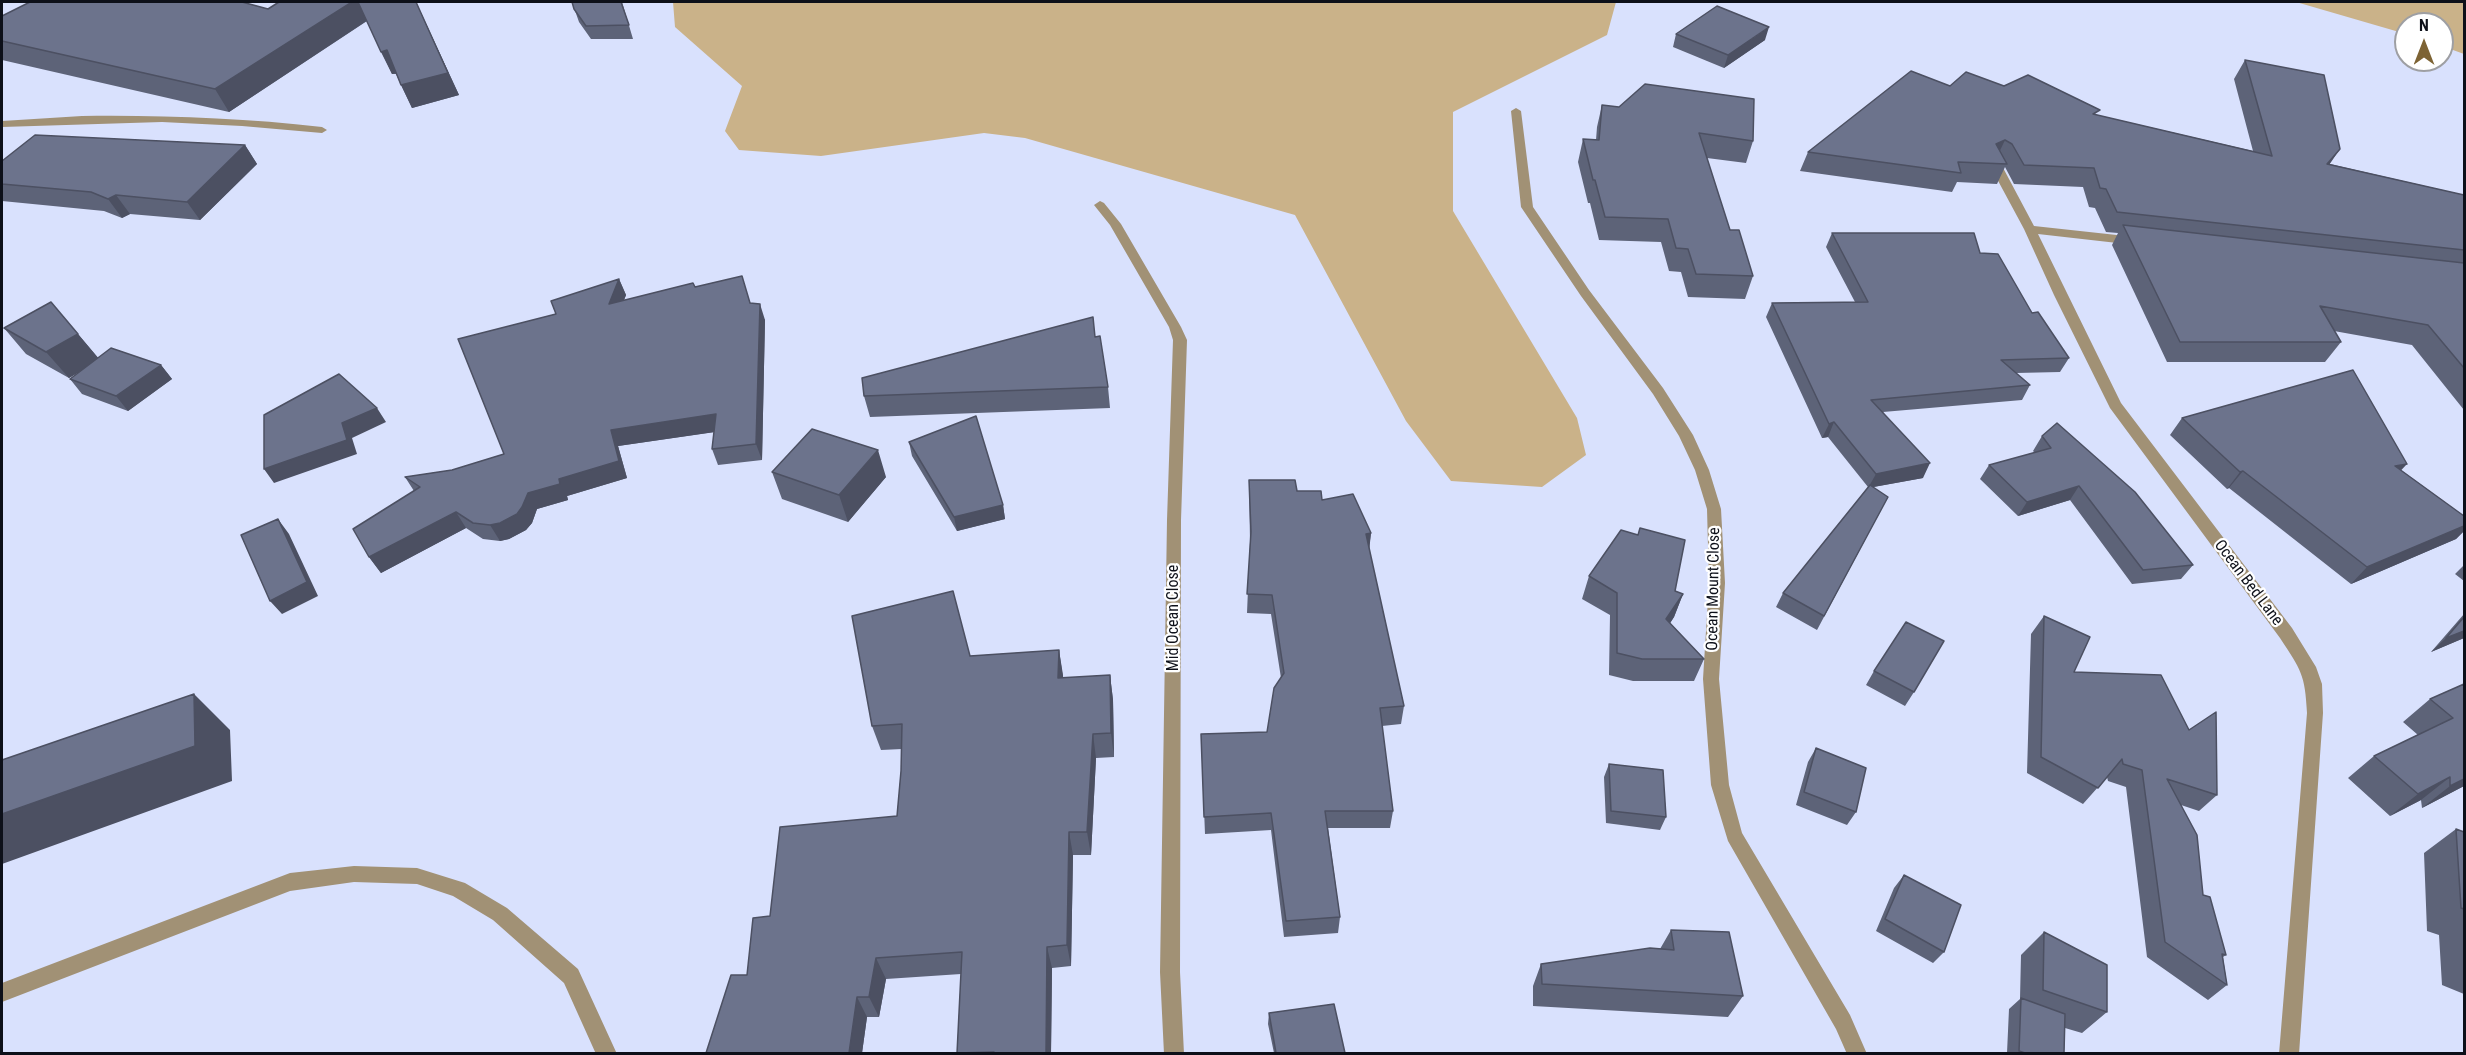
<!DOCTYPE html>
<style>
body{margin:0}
#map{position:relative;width:2466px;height:1055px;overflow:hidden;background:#d9e1fd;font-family:"Roboto Condensed",sans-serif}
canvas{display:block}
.frame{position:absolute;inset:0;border:3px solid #0d1019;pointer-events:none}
.north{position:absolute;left:2394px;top:12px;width:60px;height:60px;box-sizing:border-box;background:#fff;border:2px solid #9e9fa3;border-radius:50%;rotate:0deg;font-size:16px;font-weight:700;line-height:24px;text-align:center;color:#0d1019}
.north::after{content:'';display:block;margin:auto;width:21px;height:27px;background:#7d6334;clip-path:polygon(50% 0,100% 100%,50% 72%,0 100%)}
</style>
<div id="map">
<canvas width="2466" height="1055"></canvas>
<div class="frame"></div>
<div class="north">N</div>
</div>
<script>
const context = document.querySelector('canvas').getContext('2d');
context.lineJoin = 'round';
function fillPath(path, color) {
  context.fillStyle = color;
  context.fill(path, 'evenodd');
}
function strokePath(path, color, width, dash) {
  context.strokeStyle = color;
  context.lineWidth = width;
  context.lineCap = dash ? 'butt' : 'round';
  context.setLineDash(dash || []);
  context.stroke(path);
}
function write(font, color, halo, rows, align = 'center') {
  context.font = font + ' "Roboto Condensed",sans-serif';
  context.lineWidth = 4.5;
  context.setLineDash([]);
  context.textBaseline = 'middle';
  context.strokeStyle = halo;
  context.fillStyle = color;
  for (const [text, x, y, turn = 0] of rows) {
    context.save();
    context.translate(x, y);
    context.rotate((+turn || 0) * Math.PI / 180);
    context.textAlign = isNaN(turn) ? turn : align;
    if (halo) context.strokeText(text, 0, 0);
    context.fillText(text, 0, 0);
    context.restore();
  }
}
fillPath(new Path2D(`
 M 673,2 L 1616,2 L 1607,35 L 1453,112 L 1453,211 L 1577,418 L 1586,455 L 1542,487 L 1451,481 L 1406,421 L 1295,215 L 1025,138 L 984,133 L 821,156 L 739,150 L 725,131 L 742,86 L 675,27 Z
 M 2296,2 L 2464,2 L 2464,54 L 2442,46 L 2442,24 L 2406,24 L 2406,34 Z`), '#cab289');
fillPath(new Path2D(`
 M 1516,108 L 1521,111 L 1533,207 L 1589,290 L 1663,388 L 1693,435 L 1709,470 L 1721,509 L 1725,583 L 1719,679 L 1729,785 L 1742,833 L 1850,1015 L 1867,1054 L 1847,1054 L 1836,1029 L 1728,841 L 1711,785 L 1703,679 L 1709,583 L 1707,509 L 1695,470 L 1679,436 L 1653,394 L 1581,296 L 1521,207 L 1511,111 Z
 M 82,116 C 162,115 242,118 322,127 L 327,130 L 322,133 L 242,126 L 162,122 L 2,127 L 2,121 Z
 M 1995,161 L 2001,164 L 2034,226 L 2135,237 L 2141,241 L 2135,245 L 2038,234 L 2121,403 L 2292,628 L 2316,667 L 2322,684 L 2323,713 L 2299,1054 L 2279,1054 L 2307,713 C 2305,674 2301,670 2280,638 L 2110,408 L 2054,295 L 2024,229 L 1989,164 Z
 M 1100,201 L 1104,203 L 1121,224 L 1181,327 L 1187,340 L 1181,520 L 1180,972 L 1184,1054 L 1164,1054 L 1160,972 L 1167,520 L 1173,340 L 1169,327 L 1110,225 L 1094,205 Z
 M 354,866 L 417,868 L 465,883 L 507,908 L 578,969 L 617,1054 L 596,1054 L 564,983 L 493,920 L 453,896 L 417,884 L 354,882 L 290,891 L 2,1002 L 2,983 L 290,873 Z`), '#a19175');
fillPath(new Path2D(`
 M 416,2 L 459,95 L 412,108 L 396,74 L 392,74 L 367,21 L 229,112 L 2,60 L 2,16 L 268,9 Z
 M 572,2 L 622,2 L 633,39 L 591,39 L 579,22 Z
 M 1676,34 L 1765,40 L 1724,68 L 1673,47 Z
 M 2245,60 L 2330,164 L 2464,195 L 2464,410 L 2412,345 L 2334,331 L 2341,342 L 2325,362 L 2167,362 L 2112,245 L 2118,233 L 2106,232 L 2095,208 L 2089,207 L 2083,187 L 2014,184 L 2005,167 L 1997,184 L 1957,182 L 1952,192 L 1800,171 L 1808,152 L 1950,86 L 2004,86 L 2097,115 L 2253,151 L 2234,79 Z
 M 1602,105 L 1753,141 L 1746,163 L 1707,158 L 1730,230 L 1753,276 L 1745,299 L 1688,297 L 1681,272 L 1669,271 L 1661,242 L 1599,240 L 1590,203 L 1588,203 L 1578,162 L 1583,139 L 1596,140 L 1597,127 Z
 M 245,145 L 257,164 L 200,220 L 130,214 L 122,218 L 104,211 L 2,201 L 2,161 Z
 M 1832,233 L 1980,253 L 2032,313 L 2069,358 L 2060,372 L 2016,373 L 2030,385 L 2022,400 L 1883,412 L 1923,478 L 1873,487 L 1888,497 L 1817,630 L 1776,607 L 1783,593 L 1868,487 L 1828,437 L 1822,438 L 1766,317 L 1772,303 L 1855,302 L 1826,247 Z
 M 619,279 L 626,295 L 624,300 L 695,287 L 751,303 L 765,320 L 762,460 L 718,465 L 712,449 L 714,432 L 618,446 L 627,478 L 567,496 L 568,500 L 537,509 L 532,523 L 526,530 L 509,539 L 500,541 L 483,539 L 466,528 L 381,573 L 369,557 L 414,491 L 405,477 L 452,470 L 504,454 L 556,314 Z
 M 4,328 L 78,334 L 98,358 L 161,365 L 172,379 L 128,411 L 82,394 L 70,379 L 80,371 L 69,378 L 26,354 Z
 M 1095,337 L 1108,387 L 1110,408 L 870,417 L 864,396 Z
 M 2182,418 L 2401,470 L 2464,516 L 2464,531 L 2456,539 L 2351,584 L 2229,488 L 2227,489 L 2170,435 Z
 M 2042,436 L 2193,565 L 2181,579 L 2132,584 L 2070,500 L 2018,516 L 1980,479 L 1989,465 L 2035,453 L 2033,451 Z
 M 909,442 L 1003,505 L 1005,519 L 957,531 L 912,456 Z
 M 772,472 L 886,477 L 848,522 L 782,499 Z
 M 1249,480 L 1297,491 L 1322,500 L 1371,533 L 1369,548 L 1404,706 L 1401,724 L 1382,726 L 1393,811 L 1390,828 L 1328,828 L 1340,917 L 1338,933 L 1284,937 L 1271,830 L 1205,834 L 1201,734 L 1267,732 L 1281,678 L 1271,614 L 1247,613 L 1250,542 Z
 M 2464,565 L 2464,581 L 2455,574 Z
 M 1589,576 L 1675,591 L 1683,594 L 1674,617 L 1670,623 L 1704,659 L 1694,681 L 1633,681 L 1609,675 L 1610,615 L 1582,599 Z
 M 2464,614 L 2464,638 L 2431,652 Z
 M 2044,616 L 2074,672 L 2217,795 L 2199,811 L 2181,805 L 2203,895 L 2226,955 L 2223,957 L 2227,985 L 2208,1000 L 2147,957 L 2126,787 L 2108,781 L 2107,777 L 2083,804 L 2027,773 L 2031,634 Z
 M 1059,650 L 1063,678 L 1110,675 L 1113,700 L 1114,757 L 1096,758 L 1091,855 L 1073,855 L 1071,966 L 1052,968 L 1051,1053 L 957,1053 L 961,974 L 886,979 L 879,1017 L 867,1017 L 862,1053 L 706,1053 L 747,975 L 770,916 L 897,816 L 901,771 L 902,749 L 881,750 L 872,726 L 970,656 Z
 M 1874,671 L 1914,692 L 1905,706 L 1866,685 Z
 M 2464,684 L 2464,786 L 2422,808 L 2421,800 L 2390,816 L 2348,778 L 2374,756 L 2418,735 L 2403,722 L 2430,699 Z
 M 1816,748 L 1856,812 L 1847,825 L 1796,805 L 1808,762 Z
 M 1609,764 L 1666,817 L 1660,830 L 1606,823 L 1604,777 Z
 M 2456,829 L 2464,832 L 2464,994 L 2442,985 L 2439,935 L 2427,931 L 2424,853 Z
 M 1904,875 L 1944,952 L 1933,963 L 1876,931 L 1894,888 Z
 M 1671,930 L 1743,996 L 1728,1017 L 1533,1006 L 1533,986 L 1541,964 L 1660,949 Z
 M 2044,932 L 2107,1012 L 2082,1033 L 2065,1028 L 2064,1053 L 2007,1053 L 2009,1009 L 2020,999 L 2021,955 Z
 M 1269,1013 L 1345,1053 L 1274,1053 L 1268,1024 Z`), '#5d6378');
fillPath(new Path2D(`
 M 352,2 L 359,2 L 368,20 L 229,112 L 215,89 Z
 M 416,2 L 459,95 L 412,108 L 401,85 Z
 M 1769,27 L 1765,40 L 1724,68 L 1728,55 Z
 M 387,50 L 398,73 L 392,74 L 381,52 Z
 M 2005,140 L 1996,159 L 1996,144 Z
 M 245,145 L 257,164 L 200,220 L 187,202 Z
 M 2340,149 L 2327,168 L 2327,164 Z
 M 116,195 L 130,214 L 122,218 L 108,199 Z
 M 619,279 L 626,295 L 616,320 L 609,304 Z
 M 760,304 L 765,320 L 762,460 L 756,444 Z
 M 78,334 L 100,360 L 69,378 L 46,352 Z
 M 161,365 L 172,379 L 128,411 L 116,396 Z
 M 377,408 L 386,422 L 352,438 L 357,454 L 274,483 L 264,469 L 342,423 Z
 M 716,414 L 722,431 L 618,446 L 627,478 L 567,496 L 568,500 L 537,509 L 532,523 L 526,530 L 509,539 L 500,541 L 490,525 L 528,493 L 559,479 L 611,430 Z
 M 1834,422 L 1828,437 L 1822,438 L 1829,424 Z
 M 878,450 L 886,477 L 848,522 L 839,495 Z
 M 1930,463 L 1923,478 L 1868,488 L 1876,474 Z
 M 2407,464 L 2391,481 L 2395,466 Z
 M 2243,471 L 2229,488 L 2227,489 L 2240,472 Z
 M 2079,486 L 2070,500 L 2018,516 L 2027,502 Z
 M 1003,505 L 1005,519 L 957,531 L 954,517 Z
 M 456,512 L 466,528 L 381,573 L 369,557 Z
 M 278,519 L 289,534 L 318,596 L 282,614 L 270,601 Z
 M 2464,526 L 2464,531 L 2456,539 L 2351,584 L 2367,567 Z
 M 1371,533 L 1369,552 L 1366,534 Z
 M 1683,594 L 1674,617 L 1658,642 L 1666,619 Z
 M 2464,631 L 2464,638 L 2431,652 L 2446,638 Z
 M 1059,650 L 1063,675 L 1062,702 L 1058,678 Z
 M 1110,675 L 1113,700 L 1114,757 L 1111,733 Z
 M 194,694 L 230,730 L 232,781 L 2,864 L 2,814 Z
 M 1093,734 L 1096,758 L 1091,855 L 1087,832 Z
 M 2450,777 L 2421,800 L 2390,816 L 2418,794 Z
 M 2464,779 L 2464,786 L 2422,808 L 2450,786 Z
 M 1069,832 L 1073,855 L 1071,966 L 1067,945 Z
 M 1047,947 L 1052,968 L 1051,1053 L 1046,1053 Z
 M 876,958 L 886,979 L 879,1017 L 869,997 Z
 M 857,997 L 867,1017 L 862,1053 L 849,1053 Z`), '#4c5062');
const building = new Path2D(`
 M 30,2 L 242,2 L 268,9 L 279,2 L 352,2 L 215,89 L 2,41 L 2,16 Z
 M 358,2 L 416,2 L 448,73 L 401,85 L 387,50 L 381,52 Z
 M 572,2 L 621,2 L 629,25 L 586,26 L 574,9 Z
 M 1717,6 L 1769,27 L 1728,55 L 1676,34 Z
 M 2245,60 L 2324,75 L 2340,149 L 2327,164 L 2464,195 L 2464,250 L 2117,212 L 2106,189 L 2100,188 L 2094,168 L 2024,165 L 2012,144 L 2005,140 L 1996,144 L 2007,164 L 1958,162 L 1961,173 L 1808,152 L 1911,71 L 1950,86 L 1966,72 L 2004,86 L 2028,75 L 2100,110 L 2093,114 L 2272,156 Z
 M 1645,84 L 1754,99 L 1753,141 L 1699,133 L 1730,230 L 1739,230 L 1753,276 L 1696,274 L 1688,249 L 1676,248 L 1668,219 L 1605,217 L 1595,180 L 1593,180 L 1583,139 L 1599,140 L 1602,105 L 1619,107 Z
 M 35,135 L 245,145 L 187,202 L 116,195 L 108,199 L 91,192 L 2,184 L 2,161 Z
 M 2123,225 L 2464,263 L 2464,368 L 2428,325 L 2320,306 L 2341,342 L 2180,342 Z
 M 1832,233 L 1974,233 L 1980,253 L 1998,254 L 2032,313 L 2038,312 L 2069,358 L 2001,360 L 2030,385 L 1871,400 L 1930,463 L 1876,474 L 1834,422 L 1829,424 L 1772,303 L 1868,302 Z
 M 742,276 L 750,303 L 760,304 L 756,444 L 712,449 L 716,414 L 611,430 L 619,461 L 559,479 L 560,484 L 528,493 L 522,507 L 517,514 L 500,523 L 490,525 L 473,523 L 456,512 L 369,557 L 353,529 L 420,487 L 405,477 L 452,470 L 504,454 L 458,339 L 556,314 L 551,301 L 619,279 L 609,304 L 693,283 L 695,287 Z
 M 51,302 L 78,334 L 46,352 L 4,328 Z
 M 1093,317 L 1095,337 L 1100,336 L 1108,387 L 864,396 L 862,378 Z
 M 111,348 L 161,365 L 116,396 L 70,379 Z
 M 2353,370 L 2407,464 L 2395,466 L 2464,516 L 2464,526 L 2367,567 L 2243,471 L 2240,472 L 2182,418 Z
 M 339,374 L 377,408 L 342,423 L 347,440 L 264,469 L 264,415 Z
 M 976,416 L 1003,505 L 954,517 L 909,442 Z
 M 2057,423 L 2135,492 L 2193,565 L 2143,570 L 2079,486 L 2027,502 L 1989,465 L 2051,448 L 2042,436 Z
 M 812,429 L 878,450 L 839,495 L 772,472 Z
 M 1249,480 L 1295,480 L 1297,491 L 1321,491 L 1322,500 L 1353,494 L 1371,533 L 1366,534 L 1404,706 L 1380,708 L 1393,811 L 1325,811 L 1340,917 L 1286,921 L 1271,813 L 1204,817 L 1201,734 L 1267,732 L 1274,688 L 1284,673 L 1272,595 L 1247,594 L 1251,532 Z
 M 1870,485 L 1888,497 L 1824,616 L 1783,593 Z
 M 278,519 L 307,582 L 270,601 L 241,535 Z
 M 1640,528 L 1685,540 L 1675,591 L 1683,594 L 1666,619 L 1704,659 L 1642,659 L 1617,653 L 1617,593 L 1589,576 L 1621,530 L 1638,535 Z
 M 953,591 L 970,656 L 1059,650 L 1058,678 L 1110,675 L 1111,733 L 1093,734 L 1087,832 L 1069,832 L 1067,945 L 1047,947 L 1046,1053 L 994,1053 L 994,1052 L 957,1053 L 962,952 L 876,958 L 869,997 L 857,997 L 849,1053 L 706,1053 L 731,975 L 747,975 L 753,918 L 770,916 L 780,827 L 897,816 L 901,771 L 902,724 L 872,726 L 852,616 Z
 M 2044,616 L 2090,637 L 2074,672 L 2161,675 L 2189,730 L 2216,712 L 2217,795 L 2167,779 L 2197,835 L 2203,895 L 2210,897 L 2226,955 L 2222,954 L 2227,985 L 2165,942 L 2142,770 L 2123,764 L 2122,759 L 2098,788 L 2041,757 Z
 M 2464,617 L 2464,631 L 2446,638 Z
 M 1906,622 L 1944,641 L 1914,692 L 1874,671 Z
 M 2464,684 L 2464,779 L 2450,786 L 2450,777 L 2418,794 L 2374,756 L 2453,718 L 2430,699 Z
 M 194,694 L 195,746 L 2,814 L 2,760 Z
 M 1816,748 L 1866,768 L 1856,812 L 1804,792 Z
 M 1609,764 L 1663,770 L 1666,817 L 1611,811 Z
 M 2456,829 L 2464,832 L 2464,909 L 2461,908 Z
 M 1904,875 L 1961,905 L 1944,952 L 1885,919 Z
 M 1671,930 L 1729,932 L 1743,996 L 1542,984 L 1541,964 L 1650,948 L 1674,950 Z
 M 2044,932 L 2107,965 L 2107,1012 L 2043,990 Z
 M 2021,998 L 2065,1014 L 2064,1053 L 2025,1053 L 2019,1051 Z
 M 1334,1004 L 1345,1053 L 1276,1053 L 1269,1013 Z`);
fillPath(building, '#6c738c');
strokePath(building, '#4c5062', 1.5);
write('16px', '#0d1019', '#fff', [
 ["Ocean Bed Lane",2248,583,53],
 ["Ocean Mount Close",1714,589,-89],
 ["Mid Ocean Close",1174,618,-90]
]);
</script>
